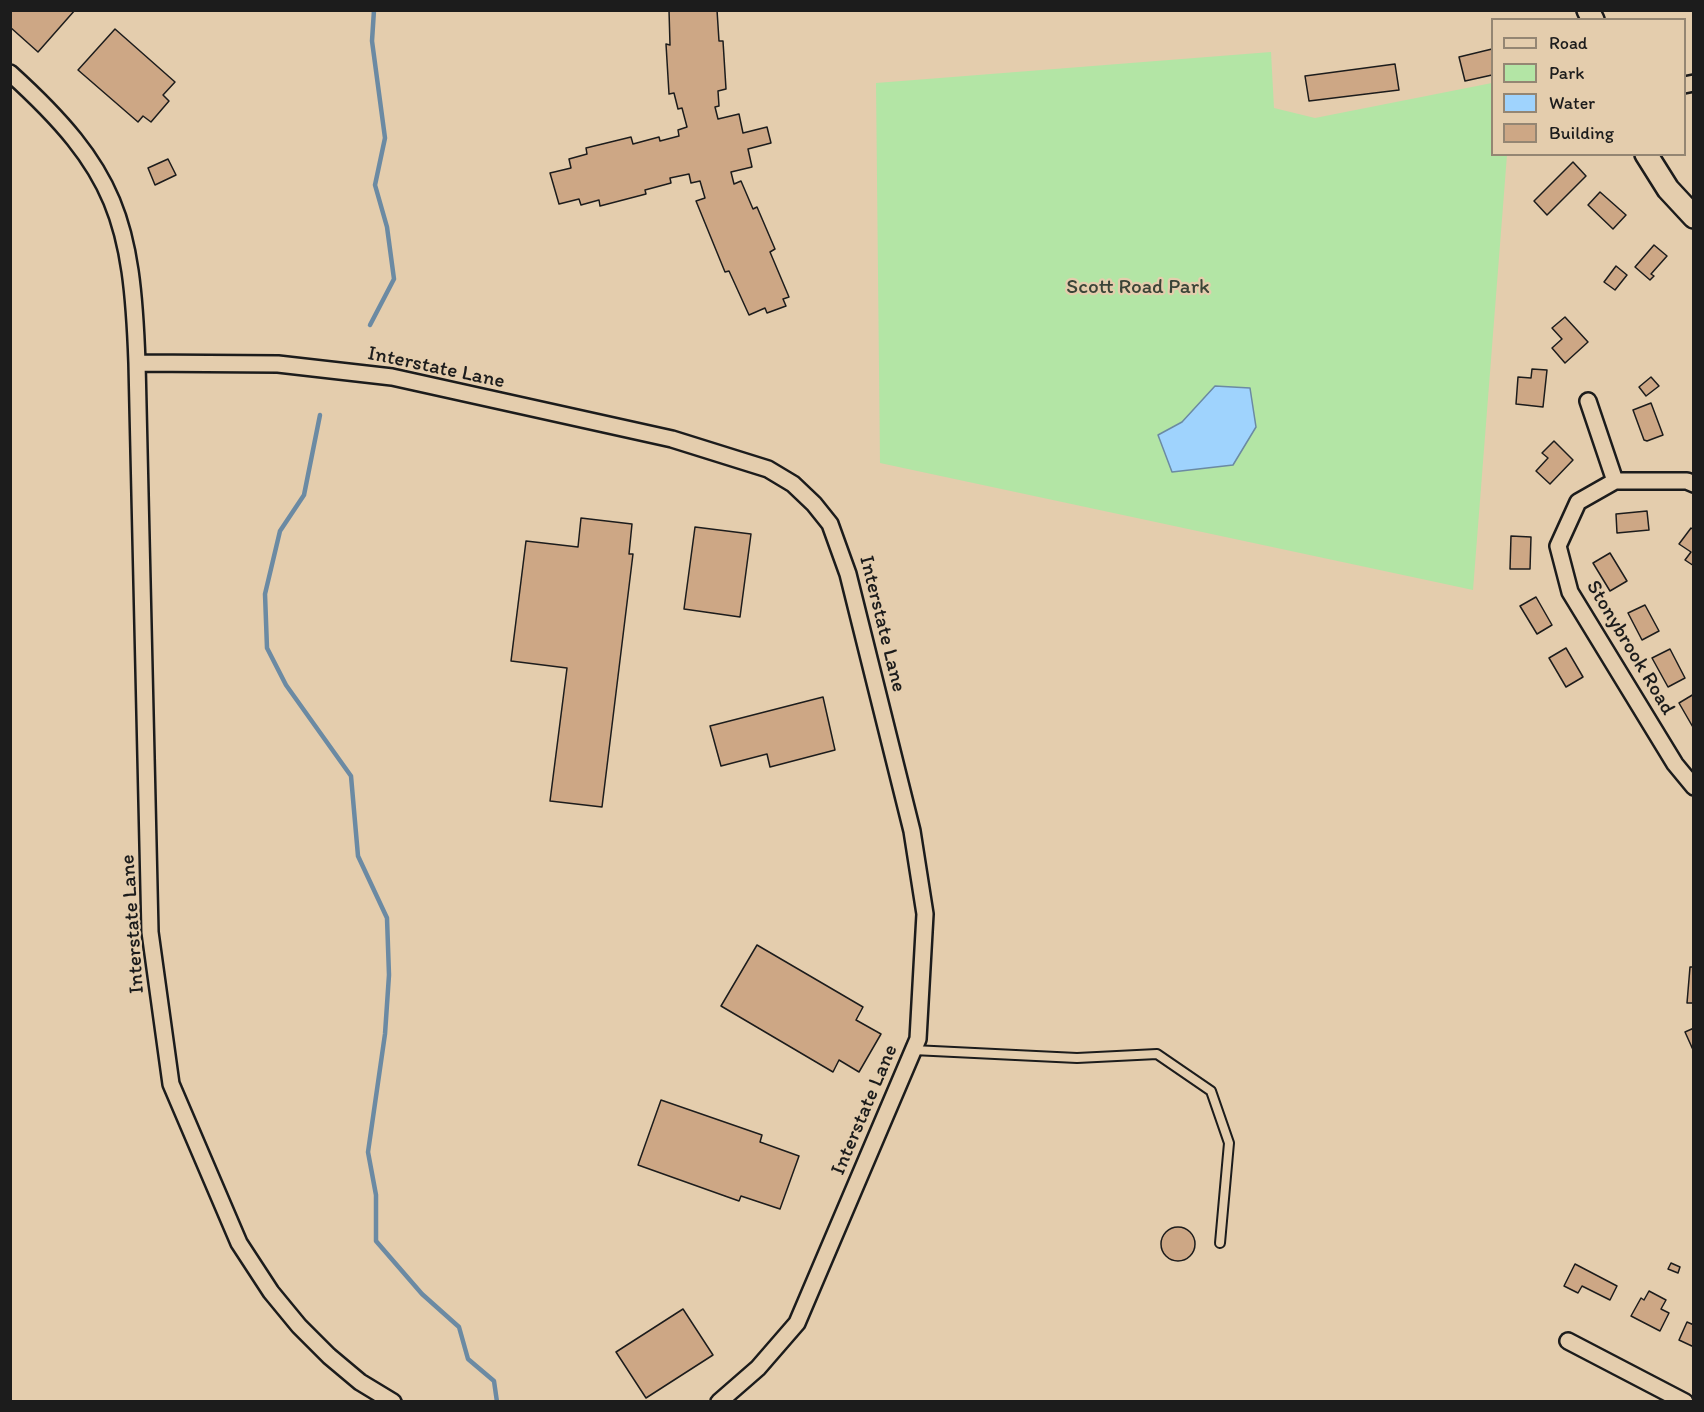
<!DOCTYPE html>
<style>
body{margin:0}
#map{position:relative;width:1704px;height:1412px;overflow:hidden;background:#e4cdad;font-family:Itim,sans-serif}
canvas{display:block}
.frame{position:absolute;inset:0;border:12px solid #1c1c1c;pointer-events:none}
.legend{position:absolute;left:1491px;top:18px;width:195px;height:138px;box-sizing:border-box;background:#e4cdad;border:2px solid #948673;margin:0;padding:8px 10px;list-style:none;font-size:18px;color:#1c1c1c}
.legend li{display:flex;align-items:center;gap:12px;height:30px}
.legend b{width:30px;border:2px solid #948673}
</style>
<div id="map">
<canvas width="1704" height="1412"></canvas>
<div class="frame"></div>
<ul class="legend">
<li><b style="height:8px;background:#e4cdad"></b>Road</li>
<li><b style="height:16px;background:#b3e5a5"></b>Park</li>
<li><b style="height:16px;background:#9fd3fd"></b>Water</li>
<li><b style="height:16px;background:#cda785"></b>Building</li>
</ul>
</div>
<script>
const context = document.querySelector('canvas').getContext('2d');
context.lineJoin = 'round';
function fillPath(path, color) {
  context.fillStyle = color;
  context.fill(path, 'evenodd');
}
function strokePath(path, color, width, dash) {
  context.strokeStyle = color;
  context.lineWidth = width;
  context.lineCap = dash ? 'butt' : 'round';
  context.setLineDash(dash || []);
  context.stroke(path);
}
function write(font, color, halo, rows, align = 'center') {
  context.font = font + ' Itim,sans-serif';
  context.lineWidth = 4.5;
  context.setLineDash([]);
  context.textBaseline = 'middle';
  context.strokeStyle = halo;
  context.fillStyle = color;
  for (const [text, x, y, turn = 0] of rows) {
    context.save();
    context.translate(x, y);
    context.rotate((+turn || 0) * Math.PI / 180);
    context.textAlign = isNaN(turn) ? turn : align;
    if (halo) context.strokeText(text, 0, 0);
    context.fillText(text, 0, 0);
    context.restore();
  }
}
fillPath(new Path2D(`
 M 1271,52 L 1274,108 L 1315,118 L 1492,83 L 1492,154 L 1507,155 L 1473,590 L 880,463 L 876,83 Z`), '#b3e5a5');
const water = new Path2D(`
 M 1215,386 L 1250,388 L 1256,427 L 1233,465 L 1172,472 L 1158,435 L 1182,422 Z`);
fillPath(water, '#9fd3fd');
strokePath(water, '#6b8aa3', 1.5);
strokePath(new Path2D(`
 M 370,325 L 394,279 L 387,227 L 375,185 L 385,138 L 372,41 L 374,10
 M 320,415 L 304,495 L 280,531 L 265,594 L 267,648 L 286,685 L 351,776 L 358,856 L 387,918 L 389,975 L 385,1034 L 368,1152 L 376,1195 L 376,1241 L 422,1294 L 459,1327 L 468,1359 L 494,1381 L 497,1402`), '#6b8aa3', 4.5);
const building = new Path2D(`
 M 10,10 L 75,10 L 38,52 L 10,27 Z
 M 669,10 L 717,10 L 719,41 L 723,41 L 726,89 L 718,91 L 719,106 L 715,107 L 718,119 L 739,114 L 743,133 L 767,127 L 771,143 L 748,149 L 752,167 L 731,172 L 734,184 L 741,181 L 753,209 L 757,207 L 775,249 L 770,252 L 789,297 L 783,299 L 786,306 L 767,313 L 765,308 L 749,315 L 729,271 L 725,272 L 696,201 L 705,198 L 700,181 L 691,183 L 689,174 L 670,178 L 671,183 L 645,190 L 646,194 L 600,206 L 599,200 L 581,205 L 579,199 L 559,204 L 550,173 L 571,168 L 569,159 L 587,154 L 586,148 L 631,137 L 633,144 L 659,137 L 660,141 L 679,136 L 678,130 L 687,127 L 682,108 L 678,109 L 674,93 L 669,94 L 666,44 L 670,45 Z
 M 115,29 L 175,82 L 163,95 L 169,101 L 151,122 L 143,116 L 138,122 L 78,70 Z
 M 1492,49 L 1492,75 L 1465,81 L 1459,57 Z
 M 1395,64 L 1399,90 L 1309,101 L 1305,76 Z
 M 168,159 L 176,175 L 155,185 L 148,168 Z
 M 1573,162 L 1586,176 L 1547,215 L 1534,201 Z
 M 1600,192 L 1626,215 L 1613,229 L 1588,205 Z
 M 1654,245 L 1667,256 L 1651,274 L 1654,276 L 1650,280 L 1635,267 Z
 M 1616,266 L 1627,275 L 1615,290 L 1604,282 Z
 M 1565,317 L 1588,342 L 1565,363 L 1552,348 L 1562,339 L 1552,328 Z
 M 1532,369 L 1547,370 L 1543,407 L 1516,404 L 1518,377 L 1531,378 Z
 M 1651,377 L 1659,386 L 1646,396 L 1639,387 Z
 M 1651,403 L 1663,435 L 1647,441 L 1644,440 L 1633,410 Z
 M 1554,441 L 1573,460 L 1550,484 L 1536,471 L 1548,458 L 1542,453 Z
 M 1647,511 L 1649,530 L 1617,533 L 1616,514 Z
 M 581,518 L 632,524 L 629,554 L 633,554 L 602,807 L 550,801 L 567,668 L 511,661 L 526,541 L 578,547 Z
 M 695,527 L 751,534 L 740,617 L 684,609 Z
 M 1691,528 L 1694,530 L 1694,566 L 1685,560 L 1691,552 L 1679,544 Z
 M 1511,536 L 1531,537 L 1530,569 L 1510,569 Z
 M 1610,553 L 1627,581 L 1610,591 L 1593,563 Z
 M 1536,597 L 1552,625 L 1537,634 L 1520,606 Z
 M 1645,605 L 1659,631 L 1642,640 L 1628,613 Z
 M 1566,648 L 1583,677 L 1566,687 L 1549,658 Z
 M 1670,649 L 1685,678 L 1668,687 L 1652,658 Z
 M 1694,694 L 1694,729 L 1679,703 Z
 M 823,697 L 835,750 L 770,767 L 767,754 L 721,766 L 710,726 Z
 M 757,945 L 863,1007 L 856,1020 L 881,1034 L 859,1072 L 839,1060 L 833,1072 L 721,1006 Z
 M 1690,967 L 1694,967 L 1694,1003 L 1687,1003 Z
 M 1694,1028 L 1694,1052 L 1685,1032 Z
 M 661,1100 L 762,1135 L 760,1142 L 799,1156 L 780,1209 L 741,1196 L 739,1201 L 638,1165 Z
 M1161 1244a17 17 0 1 1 34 0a17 17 0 1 1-34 0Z
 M 1671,1263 L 1680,1267 L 1678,1273 L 1668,1269 Z
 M 1575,1264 L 1617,1286 L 1610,1300 L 1582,1286 L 1578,1293 L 1564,1286 Z
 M 1649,1291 L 1666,1300 L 1661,1309 L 1669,1313 L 1660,1331 L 1631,1316 L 1641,1298 L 1644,1300 Z
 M 683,1309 L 713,1355 L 646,1398 L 616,1352 Z
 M 1687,1322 L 1694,1325 L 1694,1347 L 1679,1340 Z`);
fillPath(building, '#cda785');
strokePath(building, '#1c1c1c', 1.5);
const lane = new Path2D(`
 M 913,1050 L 1077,1058 L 1157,1054 L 1211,1091 L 1229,1143 L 1220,1243`);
const street = new Path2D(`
 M 10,73 C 117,170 132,221 137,363
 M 1684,85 L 1694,83
 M 1588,401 L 1615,481
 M 1694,484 L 1687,481 L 1615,481 L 1578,502 L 1558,546 L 1570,592 L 1675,764 L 1694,787
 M 1568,1341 L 1685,1402
 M 393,1402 L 360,1382 L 329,1356 L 299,1326 L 271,1292 L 239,1243 L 171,1084 L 150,932 L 137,363 L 278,364 L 392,377 L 672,439 L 768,469 L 793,484 L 814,504 L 830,524 L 848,574 L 912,831 L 925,914 L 918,1039 L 797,1323 L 758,1368 L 719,1402`);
const secondary = new Path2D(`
 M 1588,10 L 1593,20
 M 1646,154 L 1668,189 L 1694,217`);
strokePath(lane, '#1c1c1c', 12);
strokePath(street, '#1c1c1c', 20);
strokePath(secondary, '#1c1c1c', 26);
strokePath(lane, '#e4cdad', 8);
strokePath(street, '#e4cdad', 15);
strokePath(secondary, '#e4cdad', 21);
write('21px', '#3a4437', '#e4cdad', [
 ["Scott Road Park",1138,288]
]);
write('21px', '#1c1c1c', '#e4cdad', [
 ["Interstate Lane",436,368,12],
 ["Interstate Lane",882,624,76],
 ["Stonybrook Road",1630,648,59],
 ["Interstate Lane",133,924,-94],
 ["Interstate Lane",865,1110,-67]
]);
</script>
